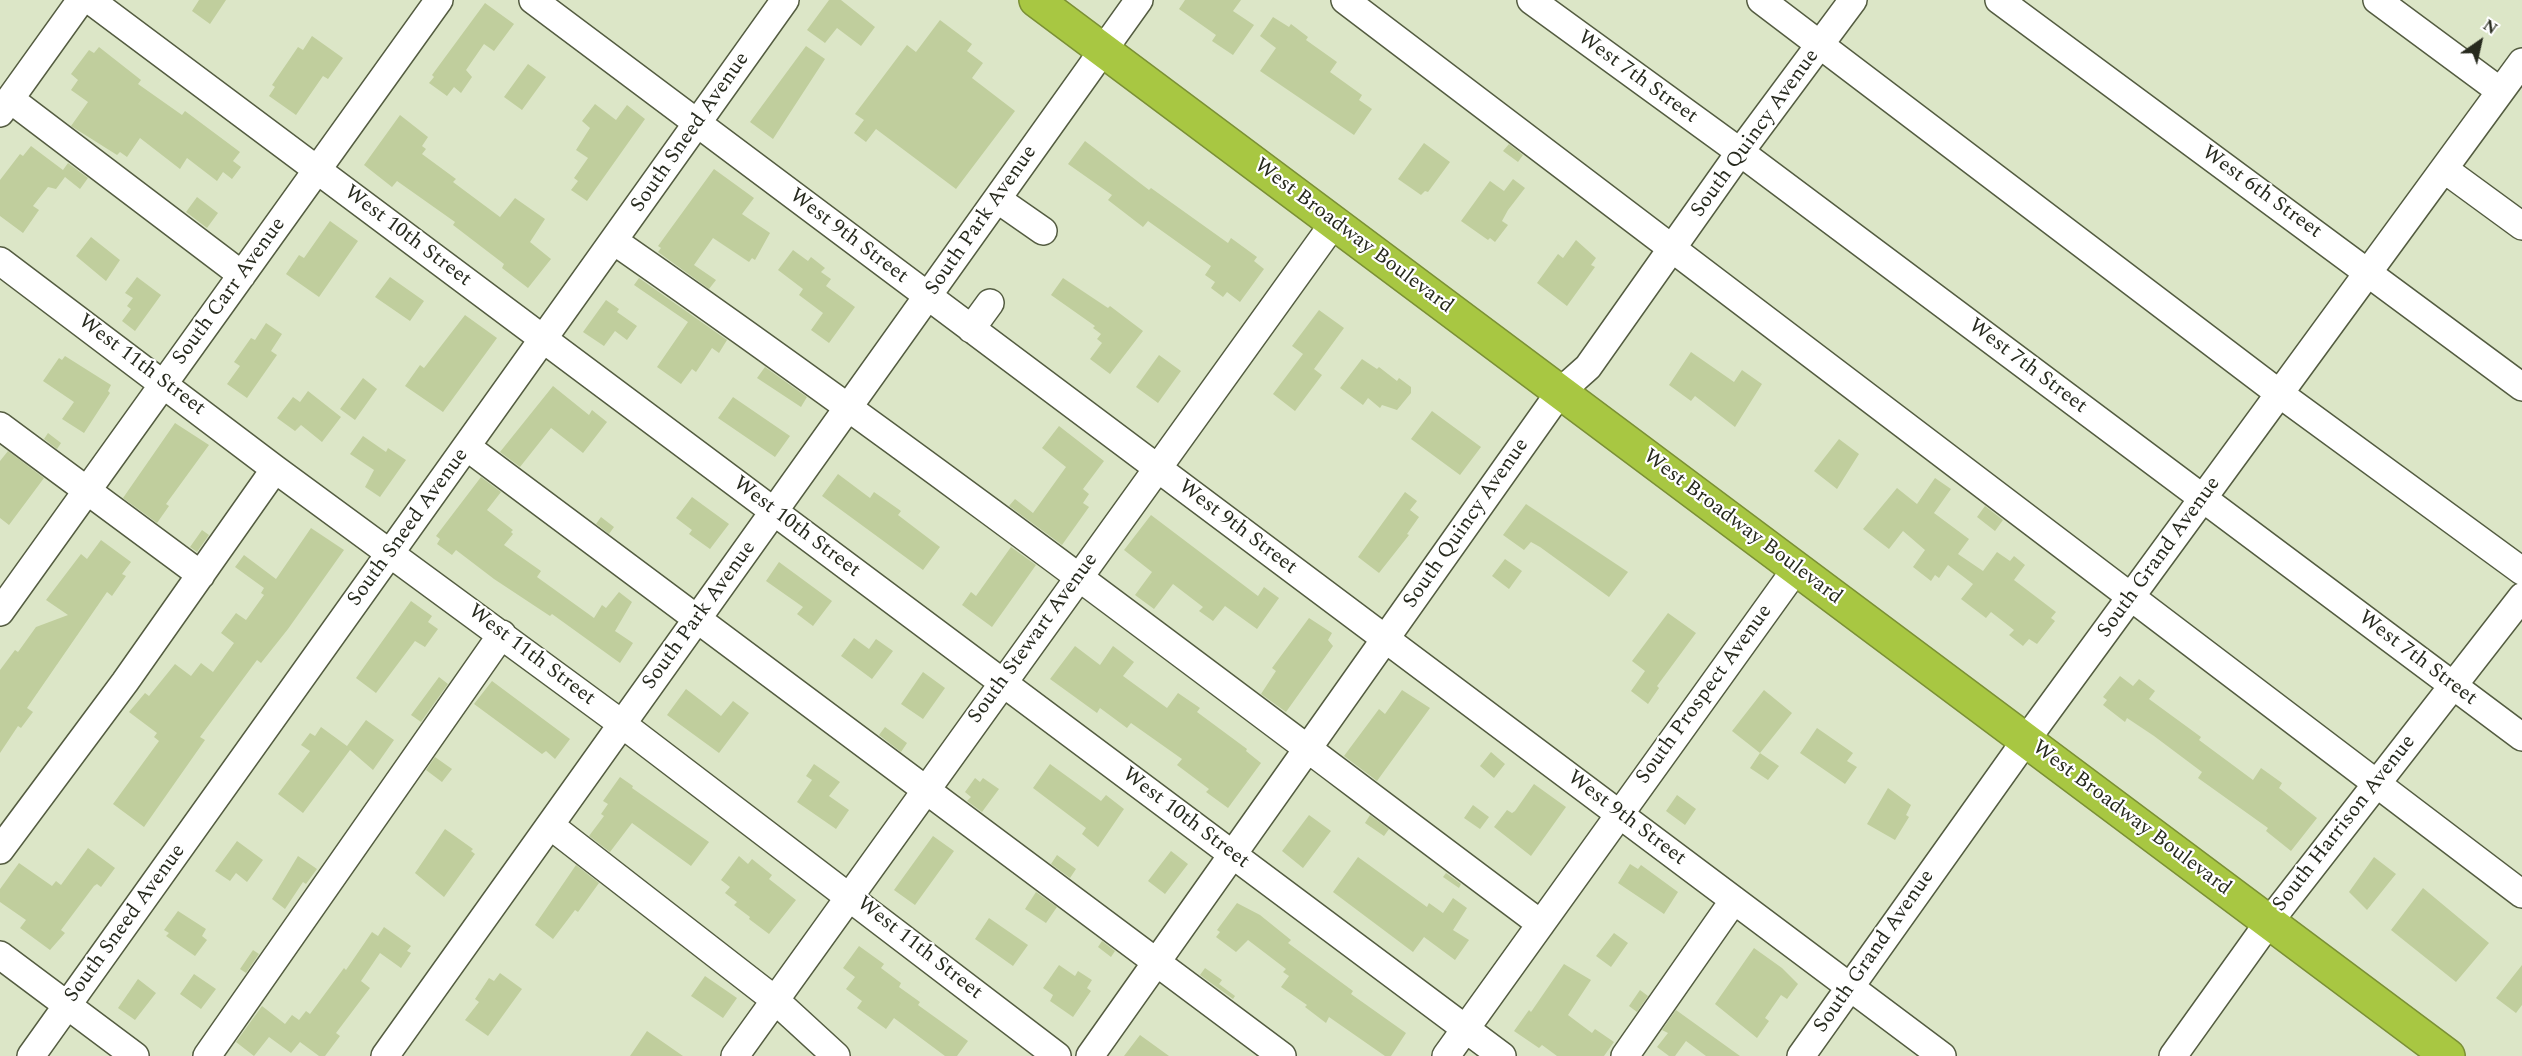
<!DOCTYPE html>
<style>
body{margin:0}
#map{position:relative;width:2522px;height:1056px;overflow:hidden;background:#dce6c7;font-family:Spectral,serif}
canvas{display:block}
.north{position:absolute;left:2450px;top:12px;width:60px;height:60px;-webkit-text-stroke:4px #fff;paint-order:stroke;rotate:34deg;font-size:16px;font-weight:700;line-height:24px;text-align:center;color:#272a1e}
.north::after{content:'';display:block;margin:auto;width:21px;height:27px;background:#272a1e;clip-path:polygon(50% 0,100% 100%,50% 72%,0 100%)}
</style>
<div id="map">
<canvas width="2522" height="1056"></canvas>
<div class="north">N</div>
</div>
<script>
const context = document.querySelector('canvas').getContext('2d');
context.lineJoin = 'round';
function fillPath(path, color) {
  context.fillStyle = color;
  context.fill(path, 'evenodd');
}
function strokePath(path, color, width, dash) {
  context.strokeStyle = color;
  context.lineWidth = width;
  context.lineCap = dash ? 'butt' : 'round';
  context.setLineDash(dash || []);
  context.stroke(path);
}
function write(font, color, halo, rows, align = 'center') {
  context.font = font + ' Spectral,serif';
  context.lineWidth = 4.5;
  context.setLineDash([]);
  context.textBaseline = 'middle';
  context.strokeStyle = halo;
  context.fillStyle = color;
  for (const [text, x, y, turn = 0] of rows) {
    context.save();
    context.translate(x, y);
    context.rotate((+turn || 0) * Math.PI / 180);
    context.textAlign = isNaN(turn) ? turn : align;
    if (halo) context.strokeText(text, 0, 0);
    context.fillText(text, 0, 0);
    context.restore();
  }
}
fillPath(new Path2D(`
 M 199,0 L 226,0 L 210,24 L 192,11 Z
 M 829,0 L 841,0 L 875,27 L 861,46 L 837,28 L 825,43 L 807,30 Z
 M 1185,0 L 1241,0 L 1233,11 L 1254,25 L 1233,55 L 1212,41 L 1216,35 L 1179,9 Z
 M 485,3 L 514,24 L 494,51 L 484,44 L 466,70 L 472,77 L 461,93 L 454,87 L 447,96 L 429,83 L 434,77 L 432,75 Z
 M 1273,17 L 1289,27 L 1291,24 L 1308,37 L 1306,40 L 1337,62 L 1330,72 L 1362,95 L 1359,100 L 1372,109 L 1354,135 L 1260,71 L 1276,48 L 1260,36 Z
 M 940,20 L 972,44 L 967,51 L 983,63 L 972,78 L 1015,111 L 956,189 L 876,129 L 866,142 L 854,133 L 864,120 L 855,114 L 907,45 L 916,52 Z
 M 312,36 L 343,58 L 328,79 L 323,76 L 296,115 L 269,96 L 275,87 L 272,85 L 298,47 L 303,50 Z
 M 806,46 L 825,59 L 773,139 L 750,122 Z
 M 99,47 L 141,80 L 138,84 L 182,115 L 185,111 L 240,152 L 233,161 L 241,167 L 232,179 L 223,172 L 217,181 L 187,158 L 180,169 L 140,138 L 127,157 L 120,152 L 117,155 L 71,126 L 88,102 L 71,90 L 78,80 L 71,74 L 89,50 L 94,53 Z
 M 528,64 L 546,77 L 522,110 L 504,97 Z
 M 595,104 L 616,120 L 627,105 L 645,119 L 587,201 L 571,190 L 578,181 L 574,178 L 588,158 L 576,150 L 590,128 L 582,121 Z
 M 400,115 L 428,137 L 422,146 L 426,149 L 422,154 L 456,179 L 453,182 L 500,217 L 515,198 L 545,219 L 530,242 L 551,259 L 528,288 L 502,268 L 504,264 L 453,225 L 455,222 L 397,181 L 392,187 L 364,165 Z
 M 1085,141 L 1149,190 L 1151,188 L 1228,243 L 1231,238 L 1257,257 L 1254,261 L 1264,269 L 1240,302 L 1227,292 L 1223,297 L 1211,288 L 1215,282 L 1205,275 L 1211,266 L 1148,221 L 1143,227 L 1108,200 L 1112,195 L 1068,164 Z
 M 1424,143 L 1450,162 L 1428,192 L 1425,191 L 1421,195 L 1398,179 Z
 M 1509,144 L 1523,155 L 1518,162 L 1503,151 Z
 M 31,146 L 63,170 L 68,163 L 88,178 L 80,189 L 65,177 L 56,189 L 48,187 L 33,206 L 39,210 L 23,233 L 0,216 L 0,180 L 20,154 L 23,156 Z
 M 714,169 L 754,198 L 742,214 L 770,233 L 755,260 L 752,258 L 749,262 L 713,238 L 694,265 L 716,280 L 709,289 L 658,252 L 661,248 L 658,246 Z
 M 1513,179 L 1525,188 L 1508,210 L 1502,221 L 1508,225 L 1495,242 L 1490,238 L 1488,240 L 1461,221 L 1490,181 L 1504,191 Z
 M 197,197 L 218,213 L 207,228 L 186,212 Z
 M 330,221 L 358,241 L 319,297 L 286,274 L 299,255 L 304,258 Z
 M 91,237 L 120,260 L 106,281 L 76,256 Z
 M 1576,240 L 1596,258 L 1591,265 L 1595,267 L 1567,306 L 1537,283 L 1558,254 L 1563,258 Z
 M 793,250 L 808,261 L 811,257 L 825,268 L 821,272 L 831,279 L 826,286 L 855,307 L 829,343 L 811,330 L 823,313 L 799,295 L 803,289 L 778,270 Z
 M 137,277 L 161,295 L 135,331 L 122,321 L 131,309 L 127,306 L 133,298 L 125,293 Z
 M 390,277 L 424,301 L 410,321 L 375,297 Z
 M 639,278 L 727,340 L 719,353 L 712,348 L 696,372 L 692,369 L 681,384 L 657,367 L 688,322 L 634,285 Z
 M 1063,278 L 1108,308 L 1110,306 L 1143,331 L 1110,374 L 1090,359 L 1102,343 L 1097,339 L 1101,334 L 1093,328 L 1095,326 L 1051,295 Z
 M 606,300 L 619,309 L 617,312 L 637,326 L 627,340 L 615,331 L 604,346 L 583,332 Z
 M 1319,310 L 1344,328 L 1314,369 L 1322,375 L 1295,411 L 1273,394 L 1303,354 L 1292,346 Z
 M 465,315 L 497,338 L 443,412 L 405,386 L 420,365 L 424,368 Z
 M 266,323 L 282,334 L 271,351 L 277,355 L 247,398 L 227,384 L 240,366 L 234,362 L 251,338 L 255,340 Z
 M 1691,352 L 1734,382 L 1742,370 L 1762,384 L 1735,427 L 1695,396 L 1691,401 L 1669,385 Z
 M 1159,355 L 1181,371 L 1158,403 L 1136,387 Z
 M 65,356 L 111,385 L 108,391 L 110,393 L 84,433 L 62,419 L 74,402 L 43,381 L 59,358 L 62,360 Z
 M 1362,359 L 1377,369 L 1379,367 L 1397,381 L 1399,378 L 1411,387 L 1411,393 L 1397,410 L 1382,405 L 1380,408 L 1368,398 L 1363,405 L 1340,388 Z
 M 765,367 L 807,397 L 801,407 L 757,378 Z
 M 363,378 L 377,389 L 355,420 L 340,409 Z
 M 553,386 L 589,415 L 592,410 L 607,422 L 583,453 L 551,428 L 520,467 L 500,452 Z
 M 308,391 L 341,417 L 322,442 L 301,425 L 295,431 L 277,418 L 293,397 L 300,402 Z
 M 733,397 L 790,436 L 775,457 L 718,418 Z
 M 1432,411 L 1481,447 L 1460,475 L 1411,439 Z
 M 175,423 L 209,445 L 166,504 L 169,506 L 157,523 L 123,498 Z
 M 1059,426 L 1104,461 L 1083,489 L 1089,494 L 1083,503 L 1089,507 L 1062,545 L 1009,506 L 1015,499 L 1033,513 L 1066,467 L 1042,448 Z
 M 48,433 L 61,443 L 57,449 L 44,439 Z
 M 363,436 L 386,452 L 388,448 L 406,460 L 380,497 L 365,487 L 374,470 L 350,454 Z
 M 1839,439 L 1859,454 L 1837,489 L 1814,471 Z
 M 8,451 L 44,478 L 9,525 L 0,518 L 0,461 Z
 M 838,474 L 870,498 L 874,492 L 901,511 L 898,515 L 940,547 L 923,570 L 822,496 Z
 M 481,477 L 501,492 L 487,510 L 513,530 L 511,532 L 513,534 L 504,545 L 541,571 L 537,577 L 594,618 L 602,605 L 606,608 L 619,592 L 632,602 L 615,631 L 633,643 L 620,663 L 552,614 L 550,616 L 494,579 L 456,550 L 452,555 L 437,544 L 440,539 L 436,536 Z
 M 1935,478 L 1951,489 L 1934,513 L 1969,539 L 1958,554 L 1983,571 L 1997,552 L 2010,561 L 2014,556 L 2025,565 L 2014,580 L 2056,612 L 2051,618 L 2055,621 L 2037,644 L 2029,639 L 2023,646 L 2009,635 L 2014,630 L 1991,612 L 1986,618 L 1961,599 L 1973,584 L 1948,565 L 1939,578 L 1935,575 L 1931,581 L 1913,567 L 1925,550 L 1903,531 L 1889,549 L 1863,529 L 1897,488 L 1917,504 Z
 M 1405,492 L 1417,501 L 1410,510 L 1419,517 L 1407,534 L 1409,535 L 1379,573 L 1358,557 Z
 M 692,497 L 729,524 L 710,549 L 689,534 L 692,530 L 676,518 Z
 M 1526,504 L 1628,572 L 1609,597 L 1540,547 L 1531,542 L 1524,550 L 1503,535 Z
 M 1985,506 L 2003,520 L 1995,531 L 1977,517 Z
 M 1151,515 L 1258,596 L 1264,587 L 1279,598 L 1257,629 L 1225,606 L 1213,621 L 1199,611 L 1203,607 L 1173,584 L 1154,609 L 1135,595 L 1152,572 L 1124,550 Z
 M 601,517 L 614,527 L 609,534 L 596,524 Z
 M 311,528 L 344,550 L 288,629 L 261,663 L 257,660 L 200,737 L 205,740 L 144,827 L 113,804 L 159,741 L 154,737 L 157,733 L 129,712 L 145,693 L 149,696 L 175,664 L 191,676 L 201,663 L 213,672 L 234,643 L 221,633 L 236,613 L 246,620 L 264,595 L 261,593 L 264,588 L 235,567 L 244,555 L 276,579 Z
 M 202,530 L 209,535 L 197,552 L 190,547 Z
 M 101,540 L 131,562 L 122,574 L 126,576 L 112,596 L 107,592 L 27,708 L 33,712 L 21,728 L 18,726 L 0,753 L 0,670 L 15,650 L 18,652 L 36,627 L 68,615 L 46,600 L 81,554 L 87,559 Z
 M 1011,547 L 1036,565 L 992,627 L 962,605 L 971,592 L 976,596 Z
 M 1505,559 L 1522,571 L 1509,589 L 1492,576 Z
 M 779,562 L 832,601 L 813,626 L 797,614 L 803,607 L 766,581 Z
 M 411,601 L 432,616 L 428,622 L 438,629 L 425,647 L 415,641 L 376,693 L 356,678 Z
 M 1668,613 L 1696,633 L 1657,686 L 1659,688 L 1648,704 L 1631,691 L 1645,671 L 1632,661 Z
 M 1309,618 L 1332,633 L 1328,640 L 1333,646 L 1286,712 L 1261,694 L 1276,671 L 1272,668 Z
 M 854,638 L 869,649 L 876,639 L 893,651 L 872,679 L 841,656 Z
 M 1075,646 L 1100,665 L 1113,646 L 1134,662 L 1123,676 L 1167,708 L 1178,693 L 1200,708 L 1197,712 L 1247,749 L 1246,751 L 1261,763 L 1228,808 L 1206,792 L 1209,789 L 1177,765 L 1182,759 L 1131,723 L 1127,728 L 1100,708 L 1097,713 L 1050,679 Z
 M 923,672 L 945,688 L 923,719 L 901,704 Z
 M 2120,676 L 2133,686 L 2139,679 L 2155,691 L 2149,699 L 2201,737 L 2199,740 L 2253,780 L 2261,768 L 2282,783 L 2279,788 L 2317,818 L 2291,851 L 2266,831 L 2268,828 L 2198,778 L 2202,772 L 2154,736 L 2127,718 L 2125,722 L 2103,705 L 2107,700 L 2103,697 Z
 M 439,677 L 448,684 L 421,722 L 411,715 Z
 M 492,681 L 570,739 L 555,759 L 546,751 L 542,754 L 474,704 Z
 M 686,689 L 721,716 L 733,701 L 749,713 L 719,753 L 667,715 Z
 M 1402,690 L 1430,708 L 1377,781 L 1344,756 L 1379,709 L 1385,714 Z
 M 1764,690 L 1792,713 L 1760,753 L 1732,731 Z
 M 366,720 L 394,740 L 373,770 L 350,750 L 303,813 L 278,794 L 310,751 L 301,745 L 310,733 L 315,736 L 321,727 L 347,746 Z
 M 885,727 L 907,743 L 901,752 L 879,735 Z
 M 1817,728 L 1853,753 L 1847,761 L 1857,767 L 1845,784 L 1800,753 Z
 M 1491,752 L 1505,764 L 1494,778 L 1480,766 Z
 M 1760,753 L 1779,766 L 1768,780 L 1750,768 Z
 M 435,757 L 452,769 L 442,782 L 426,770 Z
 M 814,764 L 840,782 L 829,796 L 849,810 L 836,829 L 797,802 L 812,780 L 806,776 Z
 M 1050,764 L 1101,801 L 1106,795 L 1124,809 L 1098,847 L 1082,834 L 1086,828 L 1033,788 Z
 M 620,777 L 633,786 L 632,788 L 709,842 L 691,866 L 632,823 L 610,852 L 589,836 L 604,816 L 601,814 L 608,804 L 603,801 Z
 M 975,778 L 980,782 L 983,778 L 999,789 L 982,812 L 967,801 L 971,797 L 965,792 Z
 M 1534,784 L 1566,807 L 1531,856 L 1494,827 L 1507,810 L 1512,813 L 1515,811 Z
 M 1888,788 L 1911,805 L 1906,815 L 1909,817 L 1895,840 L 1867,824 Z
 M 1677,795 L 1696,809 L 1685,825 L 1666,811 Z
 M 1473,805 L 1489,817 L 1480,829 L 1464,818 Z
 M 1309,815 L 1331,831 L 1303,868 L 1282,851 Z
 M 1370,815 L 1389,829 L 1384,836 L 1365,823 Z
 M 445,829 L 473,849 L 471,851 L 475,854 L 444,897 L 415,873 Z
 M 933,836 L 954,851 L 915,905 L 894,890 Z
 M 237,841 L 263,860 L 247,882 L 236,873 L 230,881 L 215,871 Z
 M 88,848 L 115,868 L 101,887 L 97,884 L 94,886 L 61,930 L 65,933 L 50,950 L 20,928 L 26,920 L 0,902 L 0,889 L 19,863 L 52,886 L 56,881 L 61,885 Z
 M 1171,851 L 1188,864 L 1165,894 L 1148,881 Z
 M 1057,855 L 1076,869 L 1070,878 L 1051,864 Z
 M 298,856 L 317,869 L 306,884 L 303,882 L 285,909 L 272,899 Z
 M 739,856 L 748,864 L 752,859 L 772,875 L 769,879 L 796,900 L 769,934 L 749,919 L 750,917 L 734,905 L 737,902 L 725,893 L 730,887 L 721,880 Z
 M 1358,857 L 1427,907 L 1429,903 L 1443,913 L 1453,898 L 1467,908 L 1453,930 L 1469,940 L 1455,960 L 1424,937 L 1413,952 L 1333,892 Z
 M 2374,857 L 2396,874 L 2367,910 L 2349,892 Z
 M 1630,864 L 1638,869 L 1641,865 L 1678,892 L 1664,914 L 1618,883 Z
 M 576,865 L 599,883 L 578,912 L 575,910 L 553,939 L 535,925 Z
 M 1446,873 L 1461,884 L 1459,888 L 1443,877 Z
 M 2423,888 L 2489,943 L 2456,982 L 2391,930 Z
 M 1036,892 L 1057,907 L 1046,923 L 1025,909 Z
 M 1237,903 L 1260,915 L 1291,940 L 1288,943 L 1353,991 L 1351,994 L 1406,1033 L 1391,1056 L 1385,1056 L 1329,1017 L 1326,1023 L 1305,1007 L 1307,1005 L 1281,987 L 1289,976 L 1283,972 L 1286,969 L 1248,940 L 1236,952 L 1216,937 L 1220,932 L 1217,930 Z
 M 178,911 L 206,929 L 202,936 L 207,940 L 195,956 L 166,936 L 169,933 L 164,930 Z
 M 989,918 L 1028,945 L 1013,966 L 975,939 Z
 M 384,927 L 411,946 L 407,951 L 411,953 L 401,968 L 380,953 L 361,981 L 370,988 L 336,1033 L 340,1036 L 325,1056 L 319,1056 L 300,1042 L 291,1053 L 269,1037 L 254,1056 L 236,1042 L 262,1006 L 285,1024 L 292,1015 L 299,1020 L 306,1011 L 310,1014 L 344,968 L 346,970 L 372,932 L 378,936 Z
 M 1614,933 L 1628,943 L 1611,967 L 1596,956 Z
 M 1102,941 L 1115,951 L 1111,957 L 1098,947 Z
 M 859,946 L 884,964 L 881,968 L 901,983 L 899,987 L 920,1002 L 918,1005 L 968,1041 L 957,1056 L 945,1056 L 894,1018 L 886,1029 L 857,1008 L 862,1001 L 846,989 L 855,977 L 843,968 Z
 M 1754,948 L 1782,968 L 1798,984 L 1787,999 L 1781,995 L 1765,1018 L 1769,1021 L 1757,1038 L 1715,1004 Z
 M 253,950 L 259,954 L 246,973 L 240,969 Z
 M 1564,964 L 1591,980 L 1568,1015 L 1592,1033 L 1595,1029 L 1614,1042 L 1604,1056 L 1557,1056 L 1542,1045 L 1539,1048 L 1514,1031 L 1529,1010 L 1531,1012 Z
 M 1059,965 L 1075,976 L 1078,971 L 1092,980 L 1087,988 L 1091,991 L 1073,1017 L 1050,1001 L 1053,995 L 1043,988 Z
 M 2522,965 L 2522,1005 L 2516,1013 L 2496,998 Z
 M 1205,968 L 1222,980 L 1219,984 L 1235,996 L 1233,999 L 1200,975 Z
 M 500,973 L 522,989 L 488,1036 L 465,1020 L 479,1002 L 475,999 L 489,978 L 494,981 Z
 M 194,974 L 216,989 L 201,1009 L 180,994 Z
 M 705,976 L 737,998 L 723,1018 L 691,996 Z
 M 138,979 L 156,993 L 135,1020 L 118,1008 Z
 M 1640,990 L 1648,996 L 1637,1012 L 1629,1006 Z
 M 1676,1010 L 1740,1056 L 1706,1056 L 1686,1041 L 1675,1056 L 1669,1056 L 1657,1047 L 1668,1033 L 1662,1030 Z
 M 647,1031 L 683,1056 L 630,1056 Z
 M 1140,1035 L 1169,1056 L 1124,1056 Z`), '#c0ce9d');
const minor = new Path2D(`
 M 90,0 L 1502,1056
 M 533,0 L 1942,1056
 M 1345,0 L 2522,894
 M 1531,0 L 1740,152 L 2522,737
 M 1761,0 L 2280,394 L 2522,571
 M 1999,0 L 2522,387
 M 2377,0 L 2500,91
 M 10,99 L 242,275
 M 0,113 L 81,0
 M 2444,169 L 2522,226
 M 997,199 L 1043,231
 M 614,241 C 929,460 1234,694 1541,924
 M 0,261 L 275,469 L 622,724 L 1057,1056
 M 971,329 L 990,303
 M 0,426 L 201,575
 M 467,447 L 1282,1056
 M 0,612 L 439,0
 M 551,826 L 775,1000 L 836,1056
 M 0,850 L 125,682 L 275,469
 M 0,955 L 135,1056
 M 31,1056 L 785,0
 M 207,1056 L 502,634
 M 385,1056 L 1139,0
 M 735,1056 L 1334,223
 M 1090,1056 L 1560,392 L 1588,367 L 1740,152 L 1853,0
 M 1446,1056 L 1796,569
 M 1625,1056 L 1734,900
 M 1801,1056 L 2026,740 L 2522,62
 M 2173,1056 L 2269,922 L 2522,597`);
const highway = new Path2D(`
 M 1036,0 L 2448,1056`);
strokePath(minor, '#545c41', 30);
strokePath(highway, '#7b9035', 36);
strokePath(minor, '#fff', 27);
strokePath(highway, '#a8c742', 33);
write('21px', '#272a1e', '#fff', [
 ["West 7th Street",1637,78,36],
 ["South Sneed Avenue",691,133,-55],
 ["South Quincy Avenue",1756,134,-54],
 ["West 6th Street",2261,193,36],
 ["South Park Avenue",982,221,-55],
 ["West 10th Street",407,237,37],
 ["West 9th Street",848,237,37],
 ["West Broadway Boulevard",1353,237,37],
 ["South Carr Avenue",230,292,-54],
 ["West 11th Street",141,366,37],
 ["West 7th Street",2027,367,37],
 ["South Quincy Avenue",1467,524,-55],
 ["South Sneed Avenue",409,528,-54],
 ["West 10th Street",796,528,37],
 ["West 9th Street",1237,528,37],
 ["West Broadway Boulevard",1742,528,37],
 ["South Grand Avenue",2160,558,-54],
 ["South Park Avenue",700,616,-54],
 ["South Stewart Avenue",1034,639,-54],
 ["West 11th Street",531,656,37],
 ["West 7th Street",2417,659,37],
 ["South Prospect Avenue",1705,695,-54],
 ["West 10th Street",1185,819,37],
 ["West 9th Street",1626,819,37],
 ["West Broadway Boulevard",2131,819,37],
 ["South Harrison Avenue",2345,824,-52],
 ["South Sneed Avenue",126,924,-54],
 ["West 11th Street",919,949,38],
 ["South Grand Avenue",1875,952,-55]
]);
</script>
